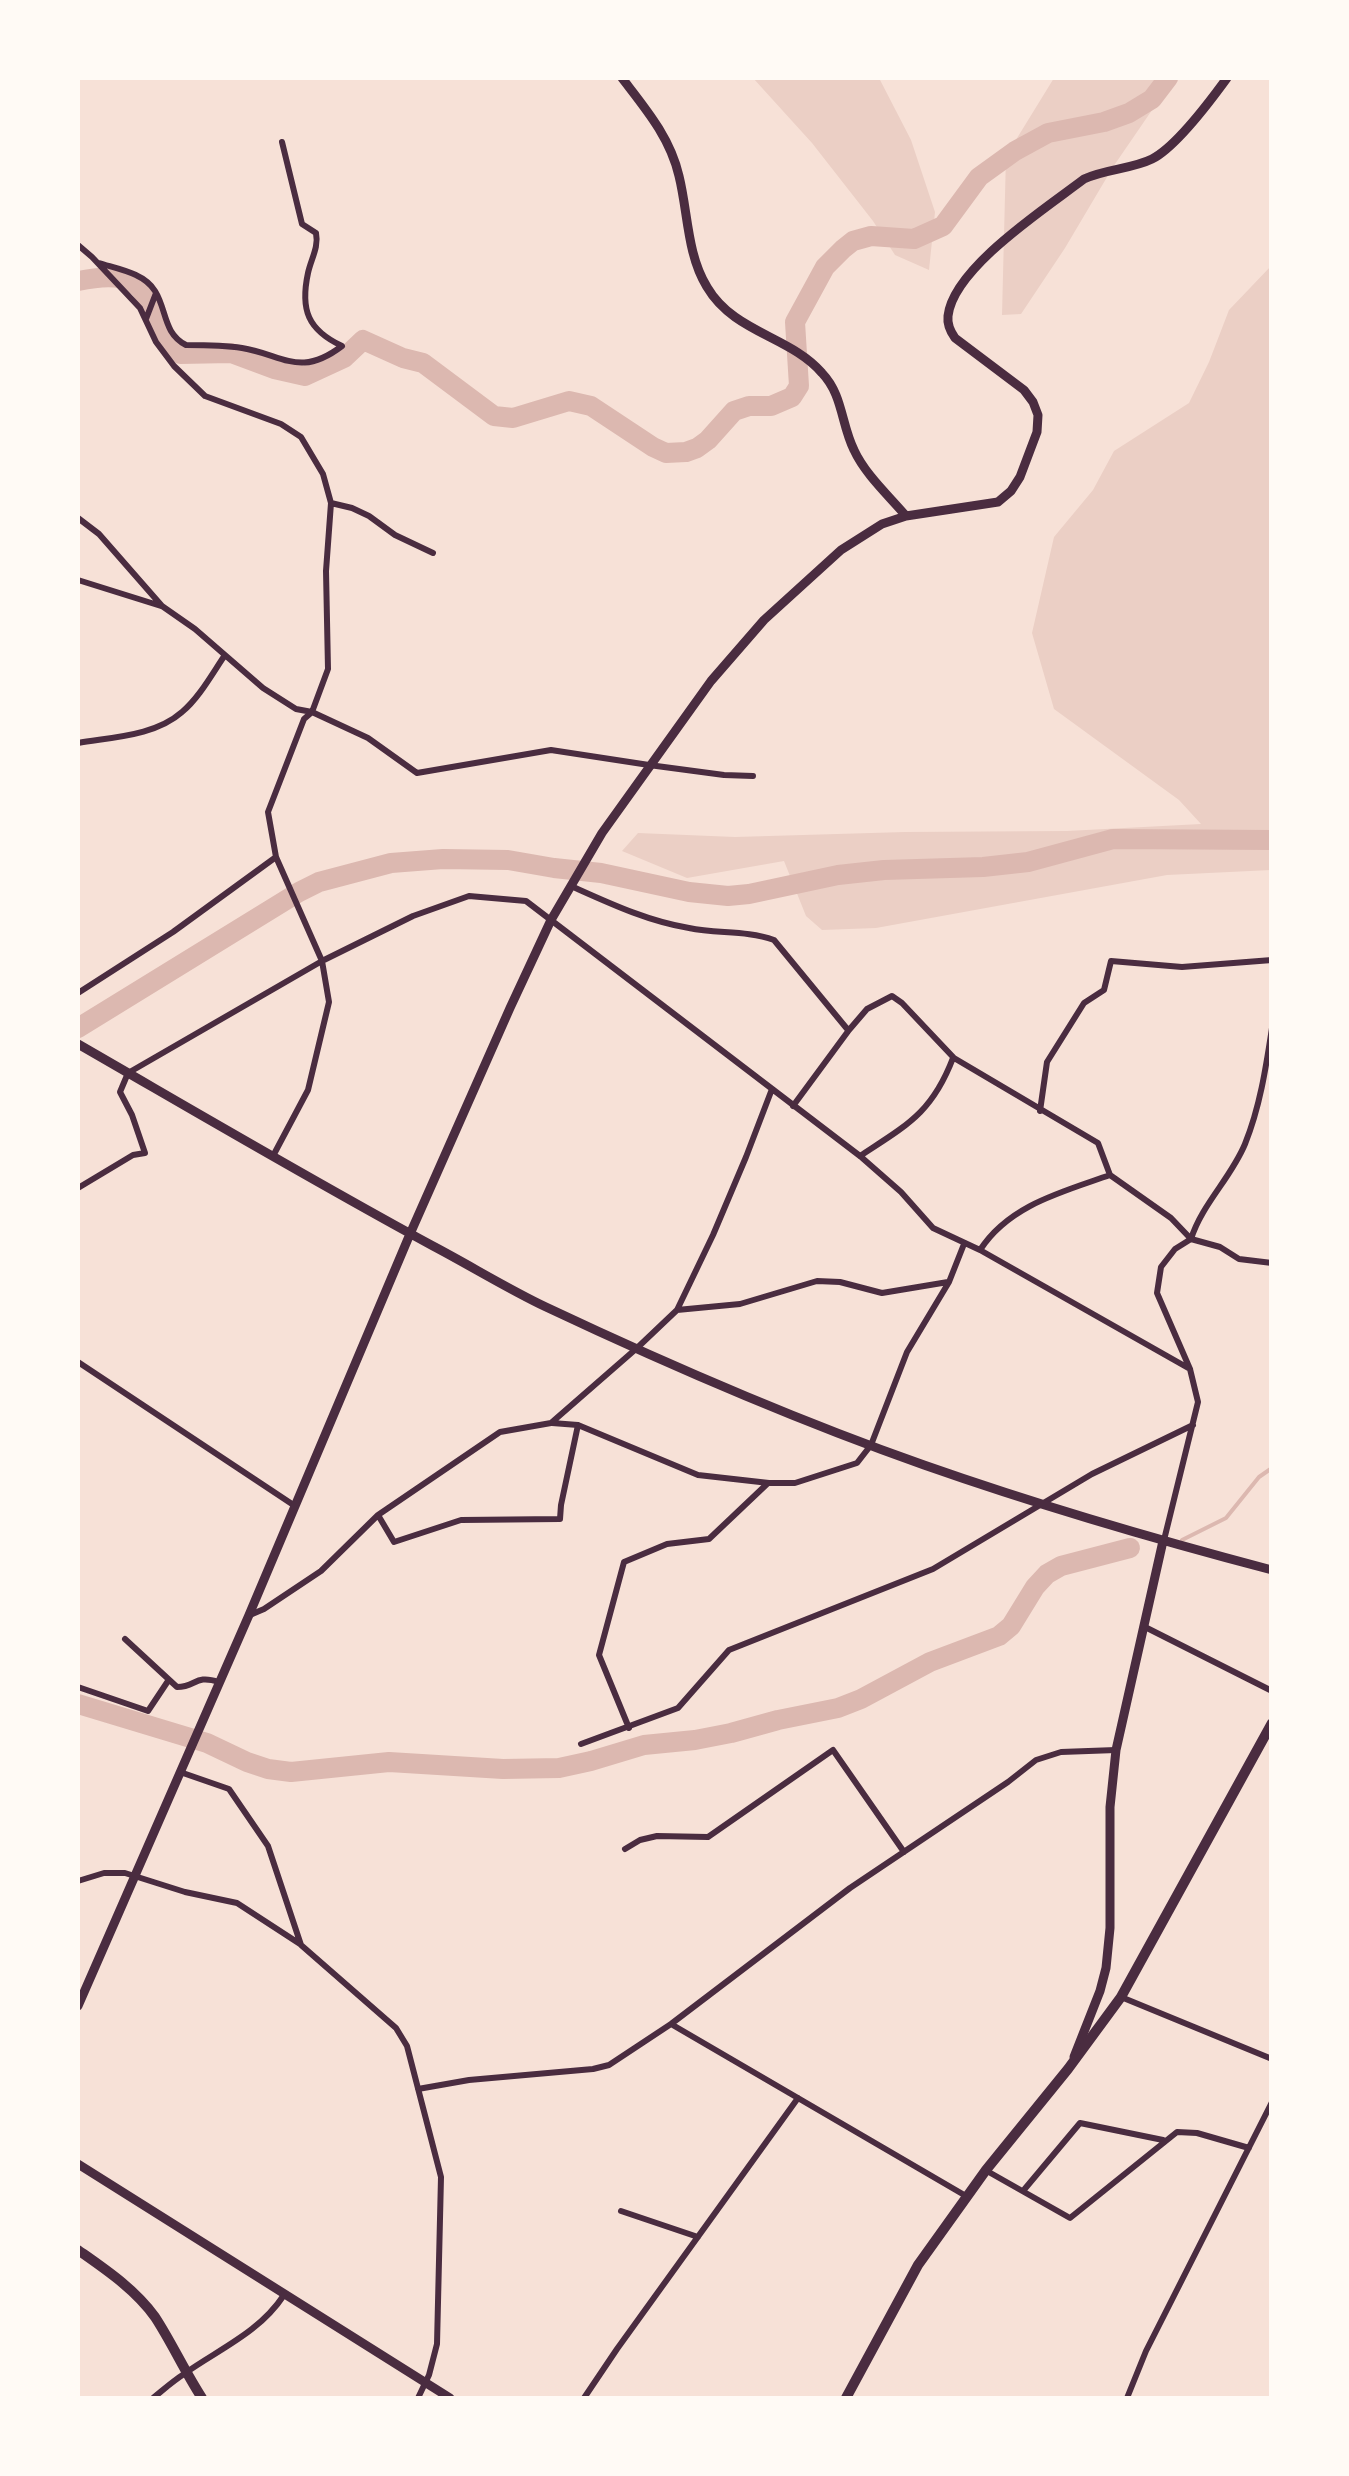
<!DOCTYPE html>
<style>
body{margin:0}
#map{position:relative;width:1349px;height:2476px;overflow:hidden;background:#f7e1d7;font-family:Arial,sans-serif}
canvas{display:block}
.frame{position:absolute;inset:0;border:80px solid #fffaf5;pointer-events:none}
</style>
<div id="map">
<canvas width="1349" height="2476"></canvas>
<div class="frame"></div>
</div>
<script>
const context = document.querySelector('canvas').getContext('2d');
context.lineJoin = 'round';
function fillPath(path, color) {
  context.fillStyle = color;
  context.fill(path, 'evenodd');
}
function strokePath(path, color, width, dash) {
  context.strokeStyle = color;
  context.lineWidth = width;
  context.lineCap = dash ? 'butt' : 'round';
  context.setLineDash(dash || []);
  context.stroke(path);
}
fillPath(new Path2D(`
 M 753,78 L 879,78 L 911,140 L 935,212 L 929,270 L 895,255 L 873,221 L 812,143 Z
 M 1054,78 L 1174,78 L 1113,167 L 1065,248 L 1021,314 L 1002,315 L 1006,156 Z
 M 1271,266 L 1271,870 L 1167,875 L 876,928 L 822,930 L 806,916 L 784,861 L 687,878 L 622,851 L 638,833 L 735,837 L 905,832 L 1067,831 L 1201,824 L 1179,800 L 1054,709 L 1032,633 L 1054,537 L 1093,490 L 1114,451 L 1189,403 L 1209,362 L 1229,310 Z`), '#ebcfc5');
strokePath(new Path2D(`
 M 1182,1540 L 1226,1518 L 1259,1477 L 1272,1468`), '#dcb8b0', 4);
strokePath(new Path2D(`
 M 78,281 C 164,263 136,313 180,354 L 231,353 L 274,369 L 305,376 L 344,358 L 363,340 L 403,358 L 423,363 L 494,416 L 513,418 L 569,401 L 591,406 L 653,447 L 666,453 L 686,452 L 697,448 L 708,440 L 734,411 L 749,406 L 771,406 L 792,397 L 799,386 L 795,322 L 825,267 L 843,249 L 853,241 L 871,236 L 914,239 L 943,226 L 979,177 L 1015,151 L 1048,133 L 1104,122 L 1129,113 L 1152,99 L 1168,78
 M 78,1028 L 299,892 L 319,882 L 391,863 L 443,859 L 508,860 L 554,868 L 601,873 L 689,892 L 728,896 L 749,894 L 838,875 L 884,870 L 983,867 L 1028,862 L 1113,839 L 1272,840
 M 78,1704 L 207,1743 L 247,1762 L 268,1769 L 291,1772 L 389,1762 L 503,1769 L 559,1768 L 591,1761 L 644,1745 L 695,1740 L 731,1733 L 778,1720 L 838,1708 L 861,1699 L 930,1662 L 999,1636 L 1011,1626 L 1035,1587 L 1047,1574 L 1061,1566 L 1130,1548`), '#dcb8b0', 20);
strokePath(new Path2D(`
 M 78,245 L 92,257 L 140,308 L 156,342 L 174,366 L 205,396 L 281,424 L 301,437 L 323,474 L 331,503 L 326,571 L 328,669 L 312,712 L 304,719 L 268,812 L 276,857 L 322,961 L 329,1002 L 308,1090 L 273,1156
 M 99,263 C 118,269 144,273 155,291 C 167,310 163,333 186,345 C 205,345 224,345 242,348 C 284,355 300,378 342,346 C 308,330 300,310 308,273 C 311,259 319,247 316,233 L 302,224 L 282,142
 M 146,319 L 156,293
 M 331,503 L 352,508 L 369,516 L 395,535 L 433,553
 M 78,518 L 99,534 L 162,606 L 195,629 L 263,688 L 296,709 L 312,712 L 368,738 L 417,773 L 551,750 L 649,765 L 724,775 L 753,776
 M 78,580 L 161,606
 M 78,743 C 112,737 155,736 182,712 C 199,698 212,674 225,655
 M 571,886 C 609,903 647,921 689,928 C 717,934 746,930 774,940 L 848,1030
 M 78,993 L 173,932 L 276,857
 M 793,1106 L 849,1030 L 867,1009 L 892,996 L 902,1003 L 954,1058 L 1098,1143 L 1110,1175 L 1171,1218 L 1191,1239 C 1202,1204 1231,1178 1245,1144 C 1260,1107 1266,1067 1272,1028
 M 1040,1111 L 1047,1062 L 1084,1003 L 1104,990 L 1111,961 L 1182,967 L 1272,960
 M 860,1156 C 907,1125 932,1113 953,1058
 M 78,1188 L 133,1155 L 145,1153 L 132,1115 L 120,1092 L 128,1073 L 322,961 L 413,916 L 469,896 L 526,901 L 860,1156 L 901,1192 L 933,1228 L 980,1250 L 1190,1369
 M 980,1250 C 1009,1205 1062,1192 1110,1175
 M 677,1310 L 740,1304 L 817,1281 L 840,1282 L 882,1293 L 948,1282
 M 78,1362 L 295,1506
 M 552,1423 L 578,1425 L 698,1475 L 769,1483 L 795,1483 L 857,1463 L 871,1445 L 907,1352 L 949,1282 L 964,1244
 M 378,1515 L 394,1542 L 461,1520 L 560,1519 L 561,1505 L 578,1425
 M 1164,1540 L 1198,1402 L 1190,1369 L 1157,1293 L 1161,1267 L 1175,1249 L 1191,1239 L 1220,1247 L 1239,1259 L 1272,1263
 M 250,1615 L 264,1609 L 321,1571 L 378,1515 L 500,1432 L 551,1423 L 637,1348 L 677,1310 L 713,1235 L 746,1157 L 772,1089
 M 1143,1626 L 1272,1691
 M 125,1639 L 177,1687 C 197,1687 194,1674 219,1682
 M 78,1687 L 148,1711 L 168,1681
 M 629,1728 L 599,1655 L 624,1562 L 667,1544 L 709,1539 L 767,1484
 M 581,1744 L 678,1708 L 729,1650 L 933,1569 L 1092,1474 L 1193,1425
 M 180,1772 L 229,1789 L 268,1846 L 301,1945 L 396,2028 L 407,2046 L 441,2177 L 437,2344 L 429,2375 L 418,2398
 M 625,1849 L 640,1840 L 657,1836 L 708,1837 L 833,1750 L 904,1852
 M 78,1881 L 104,1873 L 125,1873 L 185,1892 L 237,1903 L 300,1944
 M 1121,1997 L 1272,2059
 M 671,2024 L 966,2196
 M 418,2089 L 469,2080 L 593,2069 L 609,2065 L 671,2024 L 850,1888 L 1008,1782 L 1036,1760 L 1061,1752 L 1116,1750
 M 987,2171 L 1070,2218 L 1177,2132 L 1197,2133 L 1249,2148
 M 1023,2191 L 1080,2123 L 1163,2140
 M 621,2211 L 698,2237
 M 153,2398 C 163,2390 173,2381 184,2374 C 219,2349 259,2333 284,2295
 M 584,2398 L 617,2349 L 798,2098
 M 1127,2398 L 1146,2351 L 1272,2102`), '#4a2c40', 6);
strokePath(new Path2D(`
 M 622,78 C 645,108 670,137 679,176 C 688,212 687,255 707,287 C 734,333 790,336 822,373 C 843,395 841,424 854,450 C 865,474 888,495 906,516
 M 78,1044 C 196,1112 313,1181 433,1246 C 471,1266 508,1289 546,1307 C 669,1365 796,1420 924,1465 C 1038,1505 1154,1539 1272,1570
 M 78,2006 L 249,1615 L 410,1234 L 510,1008 L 551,920 L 602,833 L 711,681 L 764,620 L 841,550 L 882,524 L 906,516 L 998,502 L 1011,491 L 1020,477 L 1037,432 L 1038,415 L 1033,402 L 1024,390 L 955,338 C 950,331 947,325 948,316 C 953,268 1046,208 1084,179 C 1105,169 1132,169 1152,159 C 1176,147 1211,100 1227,78
 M 1074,2057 L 1100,1991 L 1106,1968 L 1110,1928 L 1110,1807 L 1116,1750 L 1163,1541
 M 78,2164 L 450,2398`), '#4a2c40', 9);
strokePath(new Path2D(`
 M 846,2398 L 918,2265 L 986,2170 L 1068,2069 L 1121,1997 L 1272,1723`), '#4a2c40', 10);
strokePath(new Path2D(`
 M 78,2250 C 105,2269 135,2289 155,2317 C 172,2343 185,2372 202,2398`), '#4a2c40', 10);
</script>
